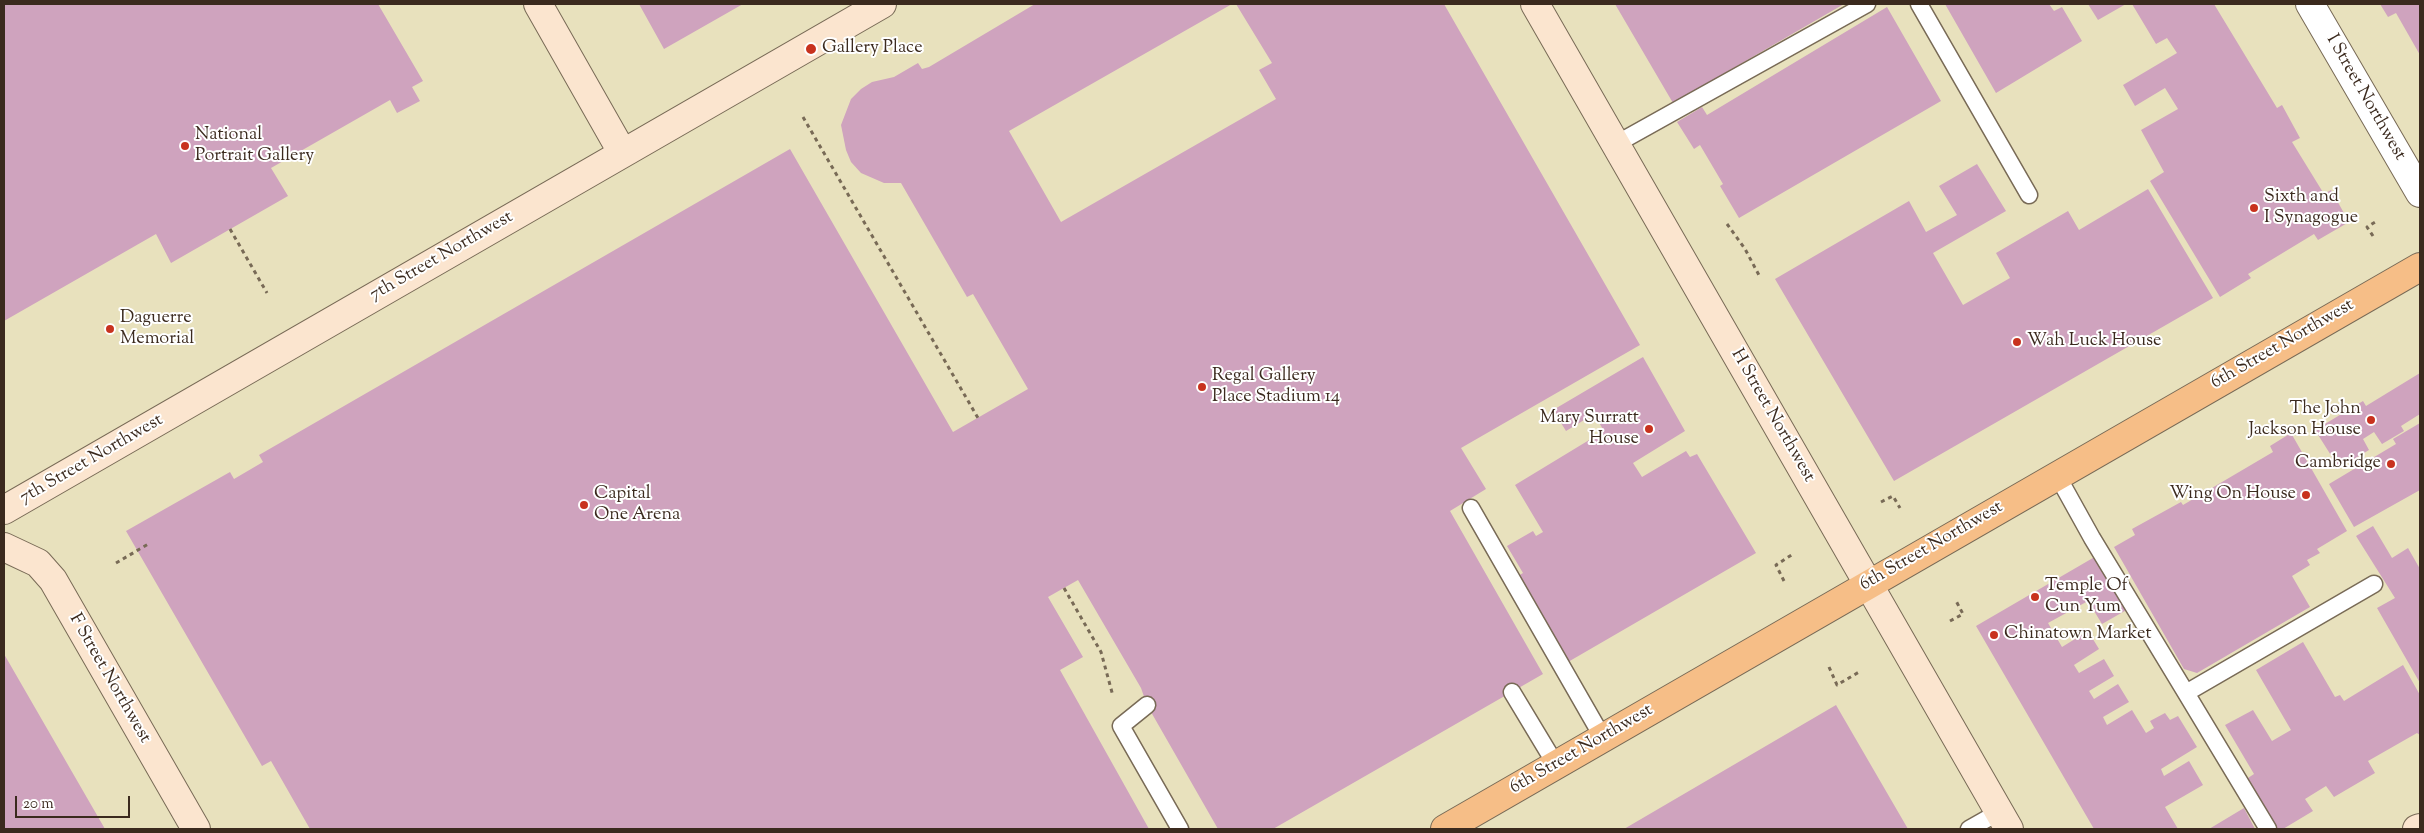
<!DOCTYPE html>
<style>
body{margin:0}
#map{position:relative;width:2424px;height:833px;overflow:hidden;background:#e8e1bd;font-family:"Sorts Mill Goudy",serif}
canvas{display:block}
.frame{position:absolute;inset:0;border:5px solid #3b2a1e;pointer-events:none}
.scale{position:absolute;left:15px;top:796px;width:115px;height:22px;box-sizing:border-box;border:2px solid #3b2a1e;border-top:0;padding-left:6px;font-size:15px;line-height:18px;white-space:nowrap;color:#3b2a1e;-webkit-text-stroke:4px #fff;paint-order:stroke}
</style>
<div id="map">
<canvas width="2424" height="833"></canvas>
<div class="frame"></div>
<div class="scale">20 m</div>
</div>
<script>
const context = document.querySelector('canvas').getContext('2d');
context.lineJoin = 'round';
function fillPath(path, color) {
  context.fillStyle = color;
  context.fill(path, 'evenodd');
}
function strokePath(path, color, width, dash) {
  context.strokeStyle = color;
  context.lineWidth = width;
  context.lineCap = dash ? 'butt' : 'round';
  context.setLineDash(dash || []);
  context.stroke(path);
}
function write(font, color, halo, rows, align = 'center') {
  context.font = font + ' "Sorts Mill Goudy",serif';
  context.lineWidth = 4;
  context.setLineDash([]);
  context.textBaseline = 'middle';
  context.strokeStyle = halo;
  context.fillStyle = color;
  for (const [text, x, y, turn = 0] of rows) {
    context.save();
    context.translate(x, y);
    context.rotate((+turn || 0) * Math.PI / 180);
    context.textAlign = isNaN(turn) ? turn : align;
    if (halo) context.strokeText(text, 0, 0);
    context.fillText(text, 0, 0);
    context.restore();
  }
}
fillPath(new Path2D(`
 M 4,4 L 378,4 L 423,81 L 412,87 L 420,101 L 397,113 L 390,100 L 271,168 L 288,196 L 171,263 L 156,234 L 4,321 Z
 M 639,4 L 743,4 L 664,49 Z
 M 1035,4 L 1232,4 L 1009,131 L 1061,222 L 1276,99 L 1259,70 L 1272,63 L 1236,4 L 1444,4 L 1640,345 L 1461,448 L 1486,489 L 1450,511 L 1543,674 L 1273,829 L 1218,829 L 1147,705 L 1141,688 L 1078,580 L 1048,597 L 1083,657 L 1060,670 L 1149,829 L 310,829 L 271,761 L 262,766 L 126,531 L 230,472 L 234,479 L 263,462 L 259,455 L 790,149 L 953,432 L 1028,389 L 973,294 L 967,297 L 901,183 L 884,183 L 861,173 L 851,162 L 846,150 L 841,125 L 851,99 L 861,89 L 872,82 L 894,77 L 918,63 L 922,69 L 929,67 Z
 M 1615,4 L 1844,4 L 1673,103 Z
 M 1945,4 L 2049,4 L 2054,11 L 2062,7 L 2082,41 L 1996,93 Z
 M 2088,4 L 2126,4 L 2098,20 Z
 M 2132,4 L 2214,4 L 2277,108 L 2282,105 L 2300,138 L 2292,142 L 2324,194 L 2331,190 L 2349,222 L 2318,240 L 2314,234 L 2248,274 L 2251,278 L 2220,297 L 2150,181 L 2164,172 L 2141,130 L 2178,109 L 2165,88 L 2135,106 L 2123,85 L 2177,53 L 2167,38 L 2156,44 Z
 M 2380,4 L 2420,4 L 2420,55 L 2396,13 L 2388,17 Z
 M 1887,7 L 1941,101 L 1739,218 L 1720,186 L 1723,184 L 1700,145 L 1694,149 L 1677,122 L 1702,107 L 1707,115 Z
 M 1977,164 L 2006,211 L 1933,253 L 1963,305 L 2010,278 L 1996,253 L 2068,211 L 2079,230 L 2148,189 L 2213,298 L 1894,481 L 1775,279 L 1909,201 L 1926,232 L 1957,215 L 1939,186 Z
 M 1643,357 L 1685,431 L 1633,463 L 1642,477 L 1686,451 L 1690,457 L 1697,454 L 1756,553 L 1568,662 L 1518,576 L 1523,573 L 1507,546 L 1533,531 L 1536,536 L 1543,532 L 1515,485 L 1604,431 L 1594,414 L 1566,431 L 1553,410 Z
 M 2420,373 L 2420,414 L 2401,426 L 2404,431 L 2382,444 L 2374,432 L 2363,439 L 2369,450 L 2339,468 L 2315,430 L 2363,401 L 2366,406 Z
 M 2420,423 L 2420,490 L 2354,527 L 2329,484 L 2396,444 L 2393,439 Z
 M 2291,433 L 2347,531 L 2317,549 L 2320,553 L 2307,560 L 2310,565 L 2292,576 L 2310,607 L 2197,673 L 2184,669 L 2114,547 L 2135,535 L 2132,529 L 2181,502 L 2183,505 L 2273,452 L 2270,446 Z
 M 2373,526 L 2392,558 L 2408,548 L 2420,569 L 2420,683 L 2377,608 L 2395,598 L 2356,536 Z
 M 2098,555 L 2130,608 L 2102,624 L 2088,601 L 2048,623 L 2062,647 L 2088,631 L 2099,649 L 2074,665 L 2079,673 L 2104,659 L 2114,676 L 2089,691 L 2094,699 L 2118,684 L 2129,702 L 2103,717 L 2107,725 L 2132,710 L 2146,733 L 2154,728 L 2150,721 L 2165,713 L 2170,720 L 2178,716 L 2197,747 L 2161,769 L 2164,776 L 2189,761 L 2203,785 L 2165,807 L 2178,829 L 2094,829 L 1976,626 Z
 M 2303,642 L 2335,697 L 2340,695 L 2344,701 L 2403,665 L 2420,695 L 2420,735 L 2417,733 L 2368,761 L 2375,773 L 2334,797 L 2326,786 L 2305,799 L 2313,811 L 2283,829 L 2277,829 L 2248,778 L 2254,774 L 2225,725 L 2253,710 L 2272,741 L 2291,730 L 2256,670 Z
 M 4,654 L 105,829 L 4,829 Z
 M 1836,705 L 1908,829 L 1624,829 Z
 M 2244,808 L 2255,829 L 2209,829 Z`), '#cfa3be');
const lane = new Path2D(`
 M 1919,4 L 2029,195
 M 1616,144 L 1867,4
 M 2057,475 L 2092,538 L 2186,693 L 2374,584
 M 1471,508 L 1603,738
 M 1512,692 L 1556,765
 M 2186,693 L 2268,829
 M 1147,705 L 1121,726 L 1180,829
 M 1969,829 L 1999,812`);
const street = new Path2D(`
 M 2310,4 L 2420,193`);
const secondary = new Path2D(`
 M 538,4 L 622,152
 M 1535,4 L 2009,829
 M 4,510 L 882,4
 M 4,547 L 38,563 L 53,580 L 196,829
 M 2417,829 L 2420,828`);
const highway = new Path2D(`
 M 1445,829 L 2420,267`);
strokePath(lane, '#786a56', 19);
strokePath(street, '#786a56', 30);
strokePath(secondary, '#786a56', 30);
strokePath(highway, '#786a56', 30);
strokePath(new Path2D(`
 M 803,117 L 978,418
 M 1727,224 L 1745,249 L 1760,277
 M 230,229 L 267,293
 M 2373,236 L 2367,227 L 2377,221
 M 1881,502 L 1893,496 L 1900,508
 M 116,563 L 150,543
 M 1784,581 L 1776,565 L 1793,554
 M 1064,588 L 1101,652 L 1113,696
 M 1950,621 L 1963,614 L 1955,599
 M 1829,667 L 1837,685 L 1859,672`), '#786a56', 3, [4, 4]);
strokePath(lane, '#fff', 16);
strokePath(street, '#fff', 28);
strokePath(secondary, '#fbe5cf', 28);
strokePath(highway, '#f6be87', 28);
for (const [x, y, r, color] of [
 [811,49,6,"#c8321e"],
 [185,146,5,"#c8321e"],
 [2254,208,5,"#c8321e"],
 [110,329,5,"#c8321e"],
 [2017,342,5,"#c8321e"],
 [1202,387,5,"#c8321e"],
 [2371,420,5,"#c8321e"],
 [1649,429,5,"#c8321e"],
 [2391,464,5,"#c8321e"],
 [2306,495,5,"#c8321e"],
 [584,505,5,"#c8321e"],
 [2035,597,5,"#c8321e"],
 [1994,635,5,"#c8321e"]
]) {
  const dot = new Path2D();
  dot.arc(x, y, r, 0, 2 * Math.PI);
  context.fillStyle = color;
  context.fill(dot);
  strokePath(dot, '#fff', 2);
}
write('18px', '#3b2a1e', '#fff', [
 ["Gallery Place",822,49],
 ["National",195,136],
 ["Portrait Gallery",195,157],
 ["Sixth and",2264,198],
 ["I Synagogue",2264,219],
 ["Daguerre",120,319],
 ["Memorial",120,340],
 ["Wah Luck House",2027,342],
 ["Regal Gallery",1212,377],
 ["Place Stadium 14",1212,398],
 ["The John",2361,410,"right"],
 ["Jackson House",2361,431,"right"],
 ["Mary Surratt",1639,419,"right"],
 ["House",1639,440,"right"],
 ["Cambridge",2381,464,"right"],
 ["Capital",594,495],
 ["One Arena",594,516],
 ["Wing On House",2296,495,"right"],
 ["Temple Of",2045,587],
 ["Cun Yum",2045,608],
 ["Chinatown Market",2004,635]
], 'left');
write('18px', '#3b2a1e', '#fff', [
 ["I Street Northwest",2365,98,60],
 ["7th Street Northwest",442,257,-30],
 ["6th Street Northwest",2283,345,-30],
 ["H Street Northwest",1772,416,60],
 ["7th Street Northwest",92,460,-30],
 ["6th Street Northwest",1932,547,-30],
 ["F Street Northwest",109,679,60],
 ["6th Street Northwest",1582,750,-30]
]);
</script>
